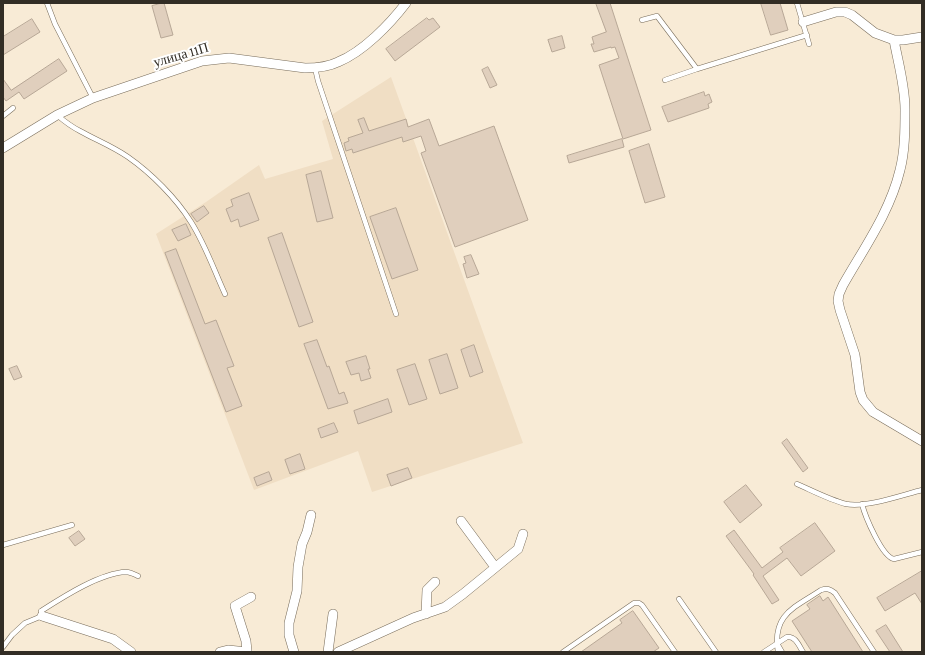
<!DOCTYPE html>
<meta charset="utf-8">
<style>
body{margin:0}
#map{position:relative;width:925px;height:655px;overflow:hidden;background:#f8ebd6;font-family:"Crimson Pro",serif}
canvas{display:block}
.frame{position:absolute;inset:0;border:4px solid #322d25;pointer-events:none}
</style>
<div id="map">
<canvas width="925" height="655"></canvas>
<div class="frame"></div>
</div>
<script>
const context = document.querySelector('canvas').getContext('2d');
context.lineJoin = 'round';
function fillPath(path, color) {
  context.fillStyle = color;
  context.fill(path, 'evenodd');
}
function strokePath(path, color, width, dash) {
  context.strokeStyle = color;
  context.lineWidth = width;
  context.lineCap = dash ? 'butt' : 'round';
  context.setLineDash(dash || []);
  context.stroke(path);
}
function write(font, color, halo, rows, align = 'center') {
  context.font = font + ' "Crimson Pro",serif';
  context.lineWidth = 4;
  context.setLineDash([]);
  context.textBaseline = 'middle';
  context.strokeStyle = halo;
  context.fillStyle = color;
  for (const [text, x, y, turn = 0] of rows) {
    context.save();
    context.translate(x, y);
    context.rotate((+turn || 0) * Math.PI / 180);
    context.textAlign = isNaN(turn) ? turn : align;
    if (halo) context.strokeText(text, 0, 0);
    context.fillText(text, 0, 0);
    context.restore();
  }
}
fillPath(new Path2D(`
 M 391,77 L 523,443 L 372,492 L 358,451 L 254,490 L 156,234 L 206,202 L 259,165 L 265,179 L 333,159 L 322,121 Z`), '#f0dec4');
const building = new Path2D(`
 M 164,3 L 173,35 L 161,38 L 152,6 Z
 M 596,3 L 610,3 L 651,130 L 623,139 L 599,65 L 619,58 L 615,47 L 611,48 L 611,47 L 594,52 L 591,44 L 594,44 L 592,37 L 606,32 Z
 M 761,3 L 780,3 L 788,30 L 771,35 Z
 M 427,18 L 429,20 L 433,18 L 440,27 L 395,61 L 386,49 Z
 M 32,19 L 40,32 L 3,55 L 3,37 Z
 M 562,36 L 565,48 L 552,52 L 548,40 Z
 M 59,59 L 67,71 L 24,99 L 19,92 L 6,101 L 3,97 L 3,79 L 11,90 Z
 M 488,67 L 497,85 L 490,88 L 482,70 Z
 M 704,92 L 705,96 L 709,94 L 712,102 L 708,104 L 709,108 L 668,122 L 662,107 Z
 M 364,118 L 369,131 L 406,119 L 408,127 L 429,119 L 439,146 L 494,126 L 528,220 L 455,247 L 421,153 L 426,151 L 421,136 L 403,142 L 402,137 L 353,153 L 352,149 L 346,151 L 344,143 L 349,141 L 348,138 L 363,133 L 358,120 Z
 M 622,139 L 624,147 L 569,163 L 567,156 Z
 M 649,144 L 665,197 L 645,203 L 629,151 Z
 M 321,171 L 333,218 L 317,222 L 306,175 Z
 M 249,193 L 259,220 L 240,227 L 238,219 L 231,222 L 226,209 L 233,206 L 231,200 Z
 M 204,206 L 209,213 L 197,222 L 191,214 Z
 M 396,208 L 418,270 L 392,279 L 370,217 Z
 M 186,224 L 191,235 L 178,241 L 172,230 Z
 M 282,233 L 313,322 L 299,327 L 268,238 Z
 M 176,249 L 205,324 L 216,320 L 234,366 L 227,368 L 242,406 L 226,412 L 165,253 Z
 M 471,255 L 479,274 L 467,278 L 463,264 L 466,263 L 464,257 Z
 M 317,340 L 327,367 L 329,366 L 339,394 L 344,392 L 348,403 L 328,409 L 304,344 Z
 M 474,345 L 483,372 L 470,377 L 461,350 Z
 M 447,354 L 458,388 L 440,394 L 429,360 Z
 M 366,356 L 370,369 L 368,369 L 371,378 L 361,381 L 359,373 L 351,375 L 346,362 Z
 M 415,364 L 427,399 L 409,405 L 397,370 Z
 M 17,366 L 22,377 L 14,380 L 9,369 Z
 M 388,399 L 392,412 L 358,424 L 354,411 Z
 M 334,423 L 338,432 L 321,438 L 318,429 Z
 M 787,439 L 808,468 L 803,472 L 782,443 Z
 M 300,454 L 305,469 L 290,474 L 285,460 Z
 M 408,468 L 412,478 L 391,486 L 387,475 Z
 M 269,472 L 272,480 L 257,486 L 254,478 Z
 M 746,485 L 762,505 L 740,523 L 724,502 Z
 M 815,523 L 835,551 L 801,576 L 787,558 L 763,576 L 779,600 L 772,604 L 753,575 L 754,574 L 726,536 L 734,530 L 762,568 L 783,552 L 780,548 Z
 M 79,531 L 85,539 L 75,546 L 69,538 Z
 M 922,571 L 922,604 L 915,593 L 885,611 L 877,598 Z
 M 820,596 L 823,601 L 828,597 L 863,652 L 812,652 L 792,621 L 810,609 L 807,605 Z
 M 633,611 L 659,648 L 653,652 L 581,652 L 622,623 L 620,620 Z
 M 886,625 L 903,652 L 890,652 L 876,631 Z`);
fillPath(building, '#e0cfbd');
strokePath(building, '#b7a796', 1);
const lane = new Path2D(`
 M 47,3 L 55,24 L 93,98
 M 797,3 L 809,44
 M 642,20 L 657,16 L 697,69 L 807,35
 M 315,68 L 318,81 L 396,314
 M 665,80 L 697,69
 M 57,115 C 64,121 72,127 80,131 C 96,140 112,146 128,157 C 151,173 176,198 191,222 C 205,244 214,270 225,294
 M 3,116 L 13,108
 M 797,484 C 813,491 830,500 846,504 C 866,508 902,495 922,490
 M 862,504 C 865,516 882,557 894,559 L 922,552
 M 3,545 L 72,525
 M 679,599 L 716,652
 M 778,645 L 782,652
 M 3,647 L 12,635 L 25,623 L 42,616 L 41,611 C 63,597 100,573 126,572 C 130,572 134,574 138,576
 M 563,652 L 634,603 L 639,603 L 642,605 L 675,652
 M 764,652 L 787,637 C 796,636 799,646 803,652
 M 778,652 C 772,614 794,608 821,590 C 827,588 830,589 835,593 L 874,652`);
const street = new Path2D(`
 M 803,22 L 836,12 L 845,12 L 852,15 L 875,33 L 894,40
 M 922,37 L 903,40 L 894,40 C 898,62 905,86 905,109 C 905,129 905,151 900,170 C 890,212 864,248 843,285 L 839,294 L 838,301 L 840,310 L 855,355 L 860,392 L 863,400 L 873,412 L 922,441
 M 3,148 L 57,115 L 93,98 L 202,61 L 229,58 L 305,68 C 317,68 328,67 338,62 C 363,52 390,24 406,3
 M 461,521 L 495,567
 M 426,614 L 427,590 L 435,582
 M 42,616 L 113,639 L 131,652
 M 247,651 L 246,641 L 235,606 L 251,597
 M 220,652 L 228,650 L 247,652
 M 294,652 L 289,635 L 289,623 L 297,591 L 298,567 L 302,544 L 307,532 L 311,515
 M 328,652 L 333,614
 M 338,652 L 413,618 L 445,607 L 463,594 L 518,549 L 523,534`);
strokePath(lane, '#786c5a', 5.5);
strokePath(street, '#786c5a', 10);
strokePath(lane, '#fff', 4.5);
strokePath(street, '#fff', 9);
write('14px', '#322d25', '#fff', [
 ["улица 11П",181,55,-16]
]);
</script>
